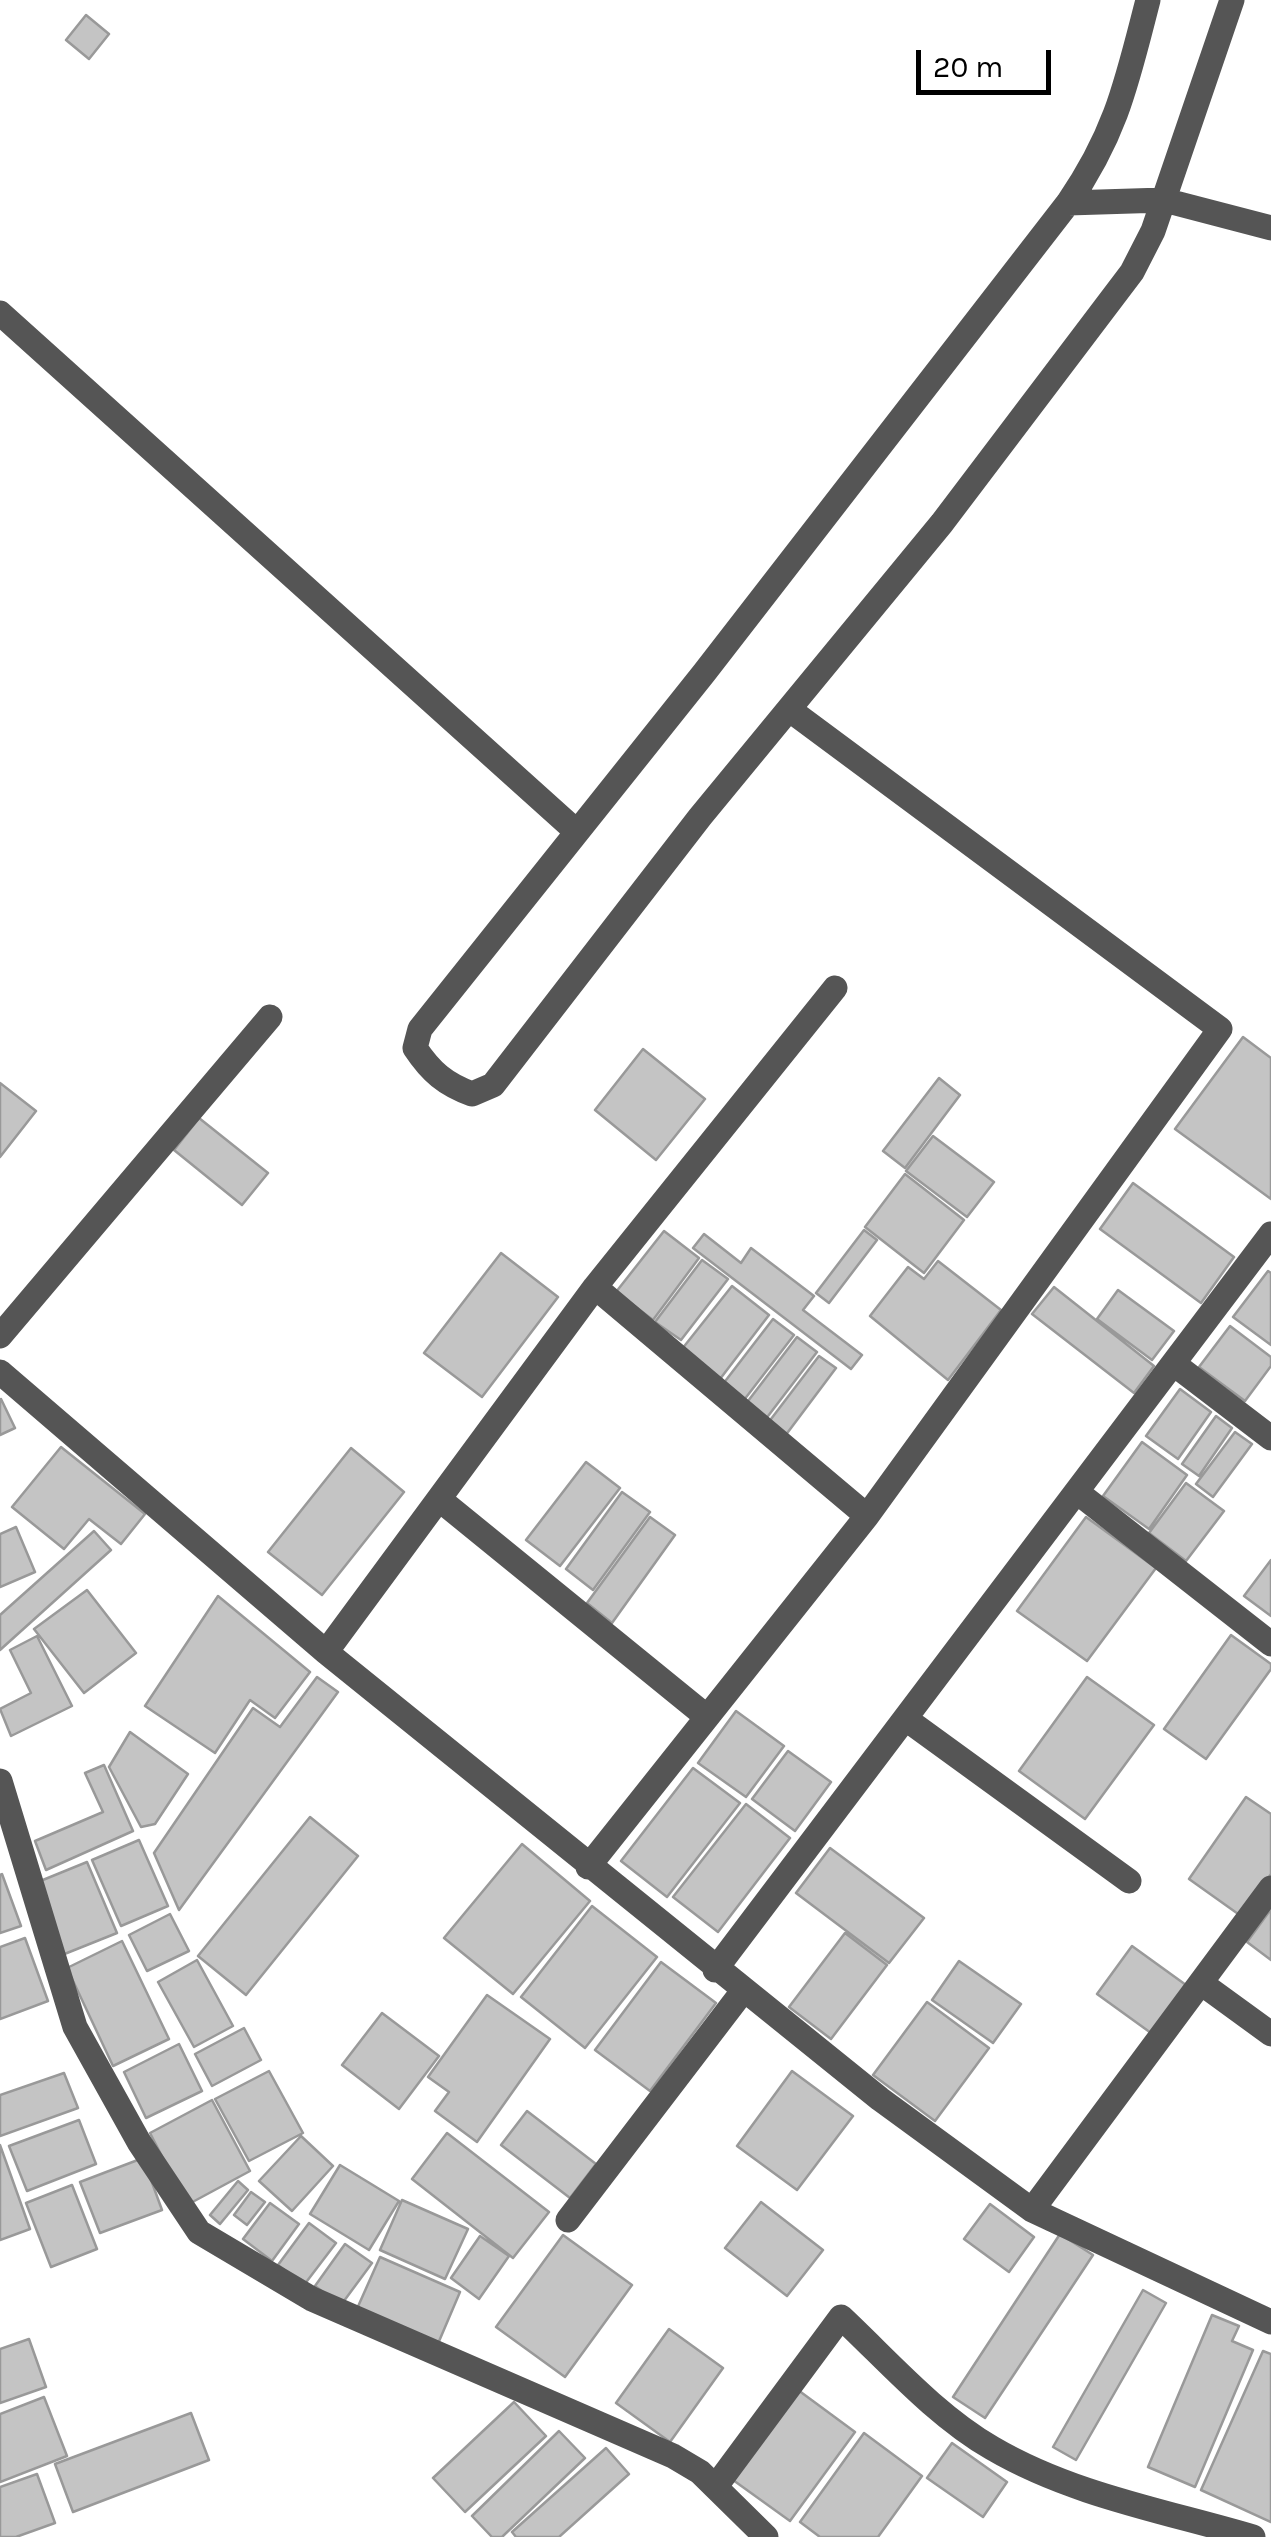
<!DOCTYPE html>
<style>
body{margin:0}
#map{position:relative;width:1271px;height:2537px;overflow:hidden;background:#fff;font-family:Karla,sans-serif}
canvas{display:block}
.scale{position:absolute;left:916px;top:50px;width:135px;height:45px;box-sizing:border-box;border:5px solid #000;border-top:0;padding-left:12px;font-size:30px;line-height:35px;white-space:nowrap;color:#000;-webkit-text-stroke:8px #fff;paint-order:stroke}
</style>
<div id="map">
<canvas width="1271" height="2537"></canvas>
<div class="scale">20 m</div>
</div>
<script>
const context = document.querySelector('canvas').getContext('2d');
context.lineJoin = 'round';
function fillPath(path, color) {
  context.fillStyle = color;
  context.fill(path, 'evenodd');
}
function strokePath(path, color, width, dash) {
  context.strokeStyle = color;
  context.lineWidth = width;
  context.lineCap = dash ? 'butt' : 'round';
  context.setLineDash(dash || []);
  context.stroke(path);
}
const building = new Path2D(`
 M 86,15 L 109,34 L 89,59 L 66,40 Z
 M 1243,1037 L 1271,1058 L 1271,1199 L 1175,1129 Z
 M 643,1049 L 705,1099 L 656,1160 L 595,1110 Z
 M 939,1078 L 960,1095 L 905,1168 L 883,1151 Z
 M 0,1083 L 36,1111 L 0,1157 Z
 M 199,1118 L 268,1173 L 242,1205 L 174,1150 Z
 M 933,1136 L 994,1182 L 967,1217 L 906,1171 Z
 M 905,1174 L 964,1220 L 924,1273 L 865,1227 Z
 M 1133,1183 L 1234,1257 L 1201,1303 L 1100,1229 Z
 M 864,1230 L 877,1240 L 829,1303 L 816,1293 Z
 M 664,1231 L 699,1258 L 653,1320 L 616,1292 Z
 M 704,1234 L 741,1263 L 751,1248 L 814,1296 L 803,1310 L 862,1355 L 851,1369 L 693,1248 Z
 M 501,1253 L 558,1297 L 482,1397 L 424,1353 Z
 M 702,1260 L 728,1279 L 681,1340 L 655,1322 Z
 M 938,1261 L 1001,1310 L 948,1380 L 870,1316 L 908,1267 L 924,1279 Z
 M 1268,1271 L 1271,1273 L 1271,1345 L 1233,1317 Z
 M 732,1286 L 769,1315 L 720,1379 L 682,1349 Z
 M 1054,1287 L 1154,1366 L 1134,1393 L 1032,1314 Z
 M 1118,1290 L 1174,1331 L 1152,1360 L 1097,1319 Z
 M 773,1319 L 794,1335 L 744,1400 L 723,1384 Z
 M 1230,1326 L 1271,1357 L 1271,1366 L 1245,1401 L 1199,1367 Z
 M 797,1337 L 817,1352 L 765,1420 L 745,1405 Z
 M 819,1356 L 836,1368 L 785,1436 L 768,1423 Z
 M 1180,1389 L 1211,1412 L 1178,1459 L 1146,1436 Z
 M 1,1399 L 15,1428 L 0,1435 L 0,1400 Z
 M 1216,1416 L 1232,1428 L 1199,1476 L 1182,1464 Z
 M 1235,1432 L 1252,1444 L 1213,1497 L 1196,1484 Z
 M 1142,1442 L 1187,1475 L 1149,1529 L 1103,1496 Z
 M 61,1447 L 145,1514 L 121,1544 L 89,1519 L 64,1549 L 12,1507 Z
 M 351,1448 L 404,1492 L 322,1595 L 268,1552 Z
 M 586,1462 L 620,1488 L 560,1566 L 526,1540 Z
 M 1186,1483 L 1224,1511 L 1186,1561 L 1149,1533 Z
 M 622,1492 L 650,1512 L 593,1590 L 566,1569 Z
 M 650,1517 L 675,1535 L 612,1623 L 587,1603 Z
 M 1086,1517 L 1156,1568 L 1087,1661 L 1017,1611 Z
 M 16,1527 L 35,1572 L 0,1587 L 0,1534 Z
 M 94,1531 L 111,1550 L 0,1650 L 0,1615 Z
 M 1271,1560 L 1271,1616 L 1244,1596 Z
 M 87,1590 L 136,1653 L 84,1693 L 34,1629 Z
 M 218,1596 L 310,1672 L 275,1718 L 250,1700 L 215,1753 L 145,1706 Z
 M 1231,1635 L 1271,1664 L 1271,1669 L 1206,1759 L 1164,1729 Z
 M 37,1636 L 72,1706 L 11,1736 L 0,1709 L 31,1693 L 10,1650 Z
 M 317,1677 L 338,1692 L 179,1910 L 154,1853 L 253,1708 L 280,1727 Z
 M 1087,1677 L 1154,1725 L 1085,1819 L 1019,1771 Z
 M 736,1711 L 784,1746 L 746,1797 L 698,1763 Z
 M 130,1732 L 188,1774 L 155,1824 L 141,1827 L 109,1767 Z
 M 788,1751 L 831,1782 L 795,1831 L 752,1799 Z
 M 104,1765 L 133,1831 L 46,1870 L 35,1841 L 103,1812 L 85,1773 Z
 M 693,1768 L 740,1803 L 667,1897 L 621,1861 Z
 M 1246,1797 L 1271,1814 L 1271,1874 L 1241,1916 L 1189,1879 Z
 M 746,1804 L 790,1838 L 718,1932 L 673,1897 Z
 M 310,1817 L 358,1856 L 246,1995 L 198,1956 Z
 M 139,1840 L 168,1906 L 121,1926 L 92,1860 Z
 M 522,1844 L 590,1901 L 513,1994 L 444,1938 Z
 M 830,1848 L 924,1918 L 889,1963 L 796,1893 Z
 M 87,1862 L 117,1933 L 62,1955 L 33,1884 Z
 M 2,1874 L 21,1926 L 0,1933 L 0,1875 Z
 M 592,1906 L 657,1957 L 585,2048 L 521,1997 Z
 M 1271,1909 L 1271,1960 L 1247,1942 Z
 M 170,1914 L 189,1951 L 147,1971 L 129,1935 Z
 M 845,1933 L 887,1965 L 831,2039 L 789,2007 Z
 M 25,1938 L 48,2001 L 0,2019 L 0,1947 Z
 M 122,1941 L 169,2039 L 113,2066 L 67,1968 Z
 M 1132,1946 L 1186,1985 L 1151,2033 L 1097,1994 Z
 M 197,1960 L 233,2026 L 194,2047 L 158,1982 Z
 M 959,1961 L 1021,2004 L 993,2043 L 932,2000 Z
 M 661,1962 L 716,2003 L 650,2091 L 595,2050 Z
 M 487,1995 L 550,2039 L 477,2142 L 435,2111 L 449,2092 L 428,2077 Z
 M 927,2002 L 989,2048 L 935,2121 L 873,2075 Z
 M 382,2013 L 439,2056 L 399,2109 L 342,2065 Z
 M 244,2028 L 261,2060 L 212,2086 L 195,2054 Z
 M 179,2044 L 202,2091 L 146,2118 L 124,2072 Z
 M 269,2071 L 303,2133 L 249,2161 L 215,2099 Z
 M 792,2071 L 853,2116 L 797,2190 L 737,2146 Z
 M 64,2073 L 78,2108 L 0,2136 L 0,2095 Z
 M 212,2100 L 250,2171 L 187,2205 L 150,2133 Z
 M 527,2111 L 596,2164 L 570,2198 L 501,2145 Z
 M 79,2120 L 96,2164 L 27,2191 L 9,2146 Z
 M 447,2133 L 549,2212 L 513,2258 L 412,2179 Z
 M 301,2136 L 333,2166 L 292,2211 L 259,2181 Z
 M 0,2145 L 30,2229 L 0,2240 Z
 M 143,2158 L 162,2210 L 100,2233 L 80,2182 Z
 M 340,2165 L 399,2201 L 369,2250 L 310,2214 Z
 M 238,2181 L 248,2190 L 220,2224 L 210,2215 Z
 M 72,2185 L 97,2249 L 51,2267 L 26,2203 Z
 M 251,2192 L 265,2202 L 247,2225 L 234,2215 Z
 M 402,2200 L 468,2229 L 445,2279 L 380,2250 Z
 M 761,2202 L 823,2250 L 787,2296 L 725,2248 Z
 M 270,2203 L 299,2224 L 272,2261 L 243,2239 Z
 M 990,2204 L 1034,2237 L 1009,2272 L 964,2239 Z
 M 309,2223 L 336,2243 L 304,2285 L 278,2265 Z
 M 1060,2234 L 1093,2255 L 985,2418 L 953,2397 Z
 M 563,2235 L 632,2285 L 565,2377 L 496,2327 Z
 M 480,2236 L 509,2256 L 479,2299 L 451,2278 Z
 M 345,2244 L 372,2263 L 341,2305 L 315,2286 Z
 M 380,2257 L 460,2292 L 437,2346 L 356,2311 Z
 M 1143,2290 L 1166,2303 L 1076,2460 L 1053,2447 Z
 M 1212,2315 L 1239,2326 L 1232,2341 L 1253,2350 L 1195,2487 L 1148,2467 Z
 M 669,2329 L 723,2368 L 670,2442 L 616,2403 Z
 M 29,2339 L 46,2387 L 0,2403 L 0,2349 Z
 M 1263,2351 L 1271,2354 L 1271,2522 L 1201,2490 Z
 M 798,2390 L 855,2432 L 790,2521 L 733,2480 Z
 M 44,2397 L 67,2456 L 0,2482 L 0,2414 Z
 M 514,2402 L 546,2436 L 465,2512 L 433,2478 Z
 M 191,2413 L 209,2460 L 73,2512 L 55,2464 Z
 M 559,2431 L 585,2458 L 502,2537 L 492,2537 L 472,2516 Z
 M 864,2433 L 922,2476 L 878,2537 L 820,2537 L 800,2522 Z
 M 952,2443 L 1007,2482 L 983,2517 L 927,2478 Z
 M 606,2448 L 629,2474 L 559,2537 L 516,2537 L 512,2532 Z
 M 37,2474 L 55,2523 L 16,2537 L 0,2537 L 0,2487 Z`);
fillPath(building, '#c4c4c4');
strokePath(building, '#999', 2.5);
strokePath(new Path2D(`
 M 1148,0 C 1127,81 1117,132 1068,203 L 704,673 L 420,1029 L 415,1048 C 431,1072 445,1084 472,1094 L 493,1085 L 700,817 L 942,523 L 1132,272 L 1153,231 L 1232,0
 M 1068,203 L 1164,200 L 1271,228
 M 0,313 L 577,832
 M 595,1287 L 867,1516
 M 0,1336 L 270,1017
 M 1174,1364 L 1271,1438
 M 0,1372 L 326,1652 L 880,2099 L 1032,2210 L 1271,2322
 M 1077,1492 L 1271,1644
 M 439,1499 L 707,1717
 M 326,1652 L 595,1287 L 835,988
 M 906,1719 L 1129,1881
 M 0,1781 L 75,2027 L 139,2142 L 199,2232 L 312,2299 L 673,2456 L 700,2472 L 766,2537
 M 588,1867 L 867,1516 L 1220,1029 L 790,710
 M 715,1970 L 1271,1234
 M 1201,1983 L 1271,2034
 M 1032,2210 L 1271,1888
 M 568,2220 L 743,1991
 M 716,2486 L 841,2317 C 888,2361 935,2415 992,2448 C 1072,2495 1165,2511 1253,2537`), '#555', 25);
</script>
